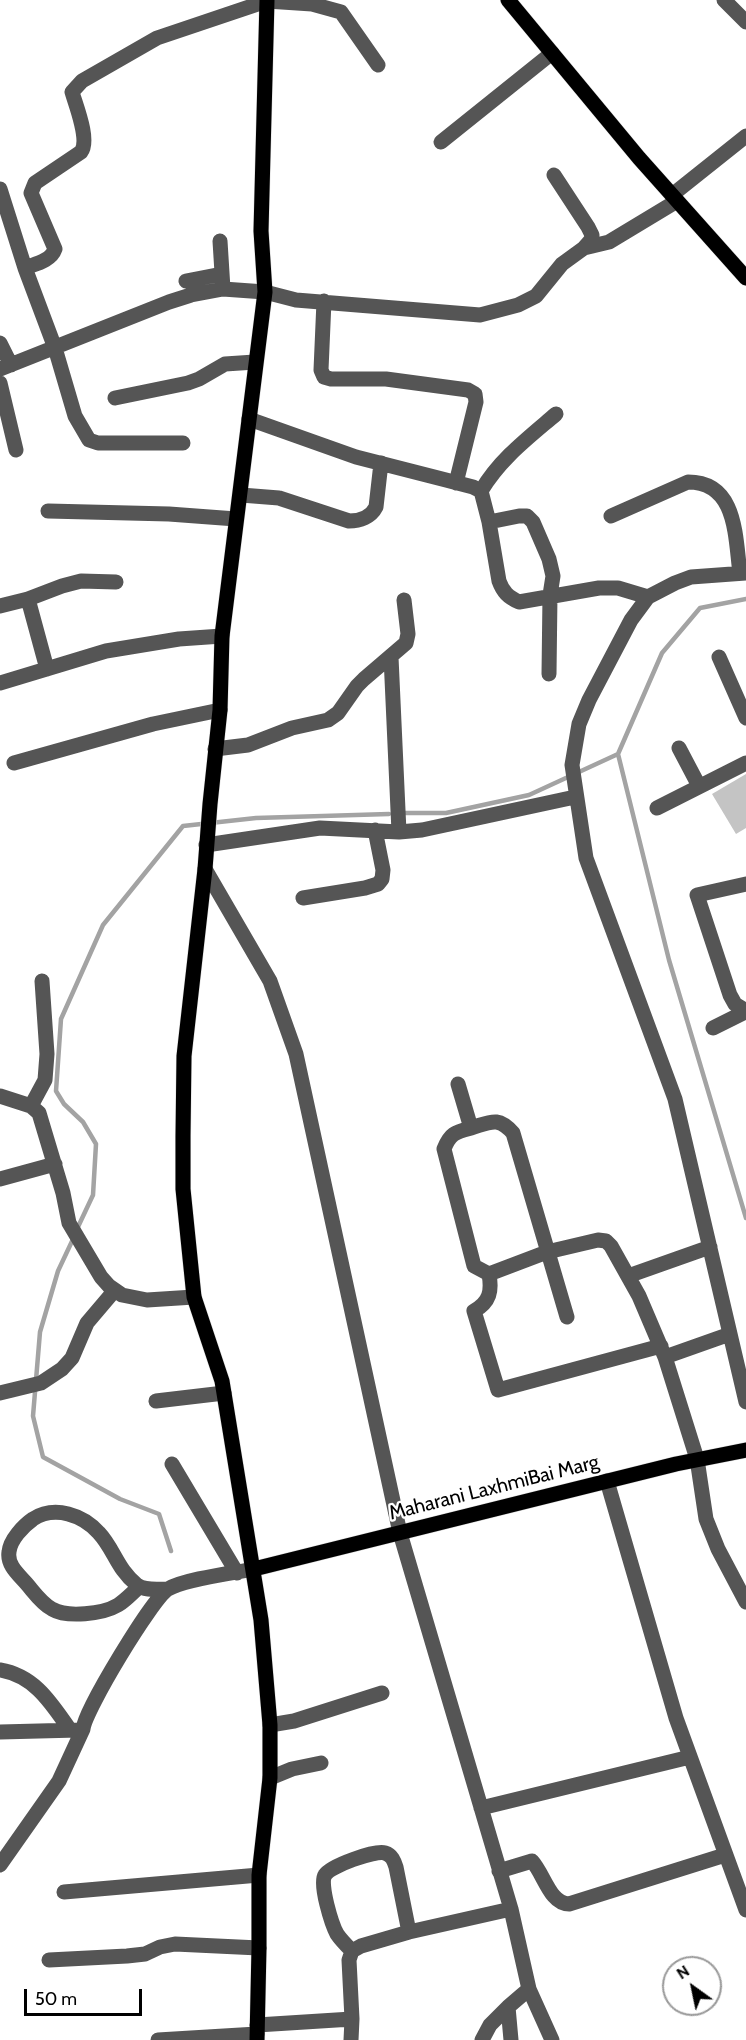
<!DOCTYPE html>
<style>
body{margin:0}
#map{position:relative;width:746px;height:2040px;overflow:hidden;background:#fff;font-family:Cabin,sans-serif}
canvas{display:block}
.north{position:absolute;left:662px;top:1956px;width:60px;height:60px;box-sizing:border-box;background:#fff;border:2px solid #999;border-radius:50%;rotate:327deg;font-size:16px;font-weight:700;line-height:24px;text-align:center;color:#000}
.north::after{content:'';display:block;margin:auto;width:21px;height:27px;background:#000;clip-path:polygon(50% 0,100% 100%,50% 72%,0 100%)}
.scale{position:absolute;left:24px;top:1989px;width:118px;height:27px;box-sizing:border-box;border:3px solid #000;border-top:0;padding-left:8px;font-size:18px;line-height:21px;white-space:nowrap;color:#000;-webkit-text-stroke:4px #fff;paint-order:stroke}
</style>
<div id="map">
<canvas width="746" height="2040"></canvas>
<div class="north">N</div>
<div class="scale">50 m</div>
</div>
<script>
const context = document.querySelector('canvas').getContext('2d');
context.lineJoin = 'round';
function strokePath(path, color, width, dash) {
  context.strokeStyle = color;
  context.lineWidth = width;
  context.lineCap = dash ? 'butt' : 'round';
  context.setLineDash(dash || []);
  context.stroke(path);
}
function fillPath(path, color) {
  context.fillStyle = color;
  context.fill(path, 'evenodd');
}
function write(font, color, halo, rows, align = 'center') {
  context.font = font + ' Cabin,sans-serif';
  context.lineWidth = 4.5;
  context.setLineDash([]);
  context.textBaseline = 'middle';
  context.strokeStyle = halo;
  context.fillStyle = color;
  for (const [text, x, y, turn = 0] of rows) {
    context.save();
    context.translate(x, y);
    context.rotate((+turn || 0) * Math.PI / 180);
    context.textAlign = isNaN(turn) ? turn : align;
    if (halo) context.strokeText(text, 0, 0);
    context.fillText(text, 0, 0);
    context.restore();
  }
}
strokePath(new Path2D(`
 M 746,599 L 700,608 L 662,653 L 618,754 L 669,960 L 746,1218
 M 405,813 L 446,813 L 529,795 L 618,754
 M 77,1229 L 93,1195 L 96,1144 L 83,1122 L 64,1104 L 56,1091 L 61,1019 L 103,925 L 183,826 L 256,818 L 389,814
 M 74,1237 L 58,1271 L 40,1332 L 33,1416 L 43,1457 L 120,1499 L 159,1514 L 171,1551`), '#a3a3a3', 4.5);
fillPath(new Path2D(`
 M 746,774 L 746,828 L 736,834 L 712,794 Z`), '#c4c4c4');
const major = new Path2D(`
 M 508,0 L 639,158 L 746,278
 M 254,1569 L 676,1464 L 746,1450
 M 257,2040 L 259,1948 L 259,1875 L 270,1778 L 270,1725 L 261,1620 L 222,1381 L 194,1297 L 183,1189 L 183,1136 L 184,1056 L 205,869 L 210,804 L 220,710 L 222,636 L 265,292 L 261,231 L 267,0`);
strokePath(major, '#dbdbdb', 16);
strokePath(new Path2D(`
 M 724,0 L 746,22
 M 441,142 L 552,53
 M 0,189 L 25,268 L 55,348 L 75,416 L 89,440 L 98,443 L 183,443
 M 672,195 L 746,136
 M 220,241 L 223,289
 M 584,248 L 609,242 L 677,201
 M 25,268 C 35,264 51,261 55,249 L 31,193 L 35,183 L 81,152 C 90,140 76,106 72,92 L 82,81 L 157,38 L 267,1 L 312,4 L 341,12 L 378,65
 M 186,281 L 222,274
 M 324,301 L 321,370 L 324,377 L 331,379 L 386,379 L 468,390 L 475,394 L 476,402 L 456,483
 M 0,343 L 11,365
 M 0,369 L 169,302 L 191,295 L 223,289 L 265,292 L 296,300 L 480,315 L 518,305 L 536,296 L 562,264 L 584,248 L 591,240 L 592,235 L 588,227 L 554,175
 M 0,383 L 16,450
 M 115,398 L 188,383 L 199,379 L 225,364 L 255,362
 M 249,419 L 356,457 L 446,480 L 473,487 L 481,491 L 489,522 L 499,581 C 503,592 508,597 519,602 L 599,588 L 618,588 L 648,597
 M 481,491 C 500,459 528,438 556,414
 M 241,495 L 279,498 L 349,521 C 360,521 371,517 376,507 L 381,463
 M 48,511 L 169,514 L 236,519
 M 611,516 L 688,482 C 737,482 735,536 740,573
 M 489,522 L 519,516 L 527,516 L 533,522 L 549,559 L 553,576 L 550,595 L 549,674
 M 746,573 L 691,577 L 675,583 L 648,597 L 631,620 L 589,700 L 579,724 L 572,765 L 586,858 L 675,1099 L 746,1402
 M 28,599 L 62,586 L 81,581 L 116,582
 M 0,606 L 28,599 L 47,669
 M 391,657 L 399,832
 M 719,657 L 746,718
 M 0,683 L 106,651 L 179,639 L 222,636
 M 679,748 L 699,786
 M 215,749 L 248,745 L 292,728 L 328,720 L 338,713 L 357,686 L 364,679 L 406,643 L 408,634 L 404,600
 M 14,763 L 153,724 L 220,710
 M 657,808 L 746,763
 M 206,845 L 320,828 L 399,832 L 422,830 L 575,797
 M 205,869 L 270,981 L 296,1054 L 400,1533 L 511,1909 L 529,1989 L 552,2040
 M 746,884 L 697,895 L 730,995 L 735,1004 L 746,1011
 M 303,898 L 365,888 L 378,884 L 382,879 L 383,870 L 375,830
 M 713,1028 L 745,1012
 M 458,1084 L 471,1128 C 491,1122 498,1116 513,1133 L 567,1317
 M 0,1096 L 31,1106 L 39,1113 L 63,1193 L 69,1223 L 101,1277 L 109,1286 L 122,1295 L 147,1300 L 194,1297
 M 31,1106 L 45,1080 L 47,1054 L 42,981
 M 471,1128 C 456,1132 450,1133 444,1149 L 474,1266 L 489,1274
 M 0,1179 L 55,1164
 M 628,1276 L 710,1247
 M 661,1346 L 498,1390 L 474,1311 C 490,1302 492,1291 489,1274 L 547,1252 L 598,1240 L 606,1241 L 611,1246 L 639,1296 L 665,1357 L 697,1459 L 706,1519 L 718,1549 L 746,1602
 M 665,1357 L 730,1334
 M 0,1393 L 41,1383 L 62,1369 L 72,1358 L 87,1323 L 115,1290
 M 156,1401 L 224,1393
 M 172,1464 L 237,1573
 M 607,1481 L 676,1718 L 746,1910
 M 139,1587 C 132,1593 126,1600 118,1605 C 103,1614 67,1618 52,1609 C 41,1603 34,1592 26,1583 C 18,1574 7,1565 9,1552 C 10,1540 23,1526 33,1519 C 55,1505 83,1515 99,1533 C 114,1549 117,1569 137,1585 C 145,1591 157,1589 168,1589
 M 0,1670 C 35,1676 51,1703 70,1730
 M 270,1725 L 294,1721 L 382,1693
 M 0,1732 L 78,1730
 M 270,1778 L 292,1769 L 321,1763
 M 481,1808 L 690,1757
 M 0,1865 L 59,1781 L 83,1729 C 85,1710 152,1599 168,1589 C 185,1579 233,1573 254,1569
 M 499,1871 L 532,1861 C 544,1874 550,1904 569,1904 L 725,1855
 M 64,1892 L 259,1875
 M 352,1951 C 347,1946 341,1940 337,1934 C 332,1925 319,1884 325,1875 C 330,1866 375,1850 385,1853 C 392,1855 394,1861 396,1867 L 409,1932
 M 49,1960 L 127,1956 L 145,1954 L 160,1947 L 175,1944 L 259,1948
 M 352,2019 L 349,1960 L 352,1951 L 361,1946 L 409,1932 L 511,1909
 M 257,2025 L 352,2019 L 351,2040
 M 158,2040 L 257,2034
 M 482,2040 L 490,2025 L 508,2007
 M 511,2040 L 508,2007 L 529,1989`), '#555', 15);
strokePath(major, '#000', 15);
write('20px', '#000', '#fff', [
 ["Maharani LaxhmiBai Marg",494,1488,-14]
]);
</script>
